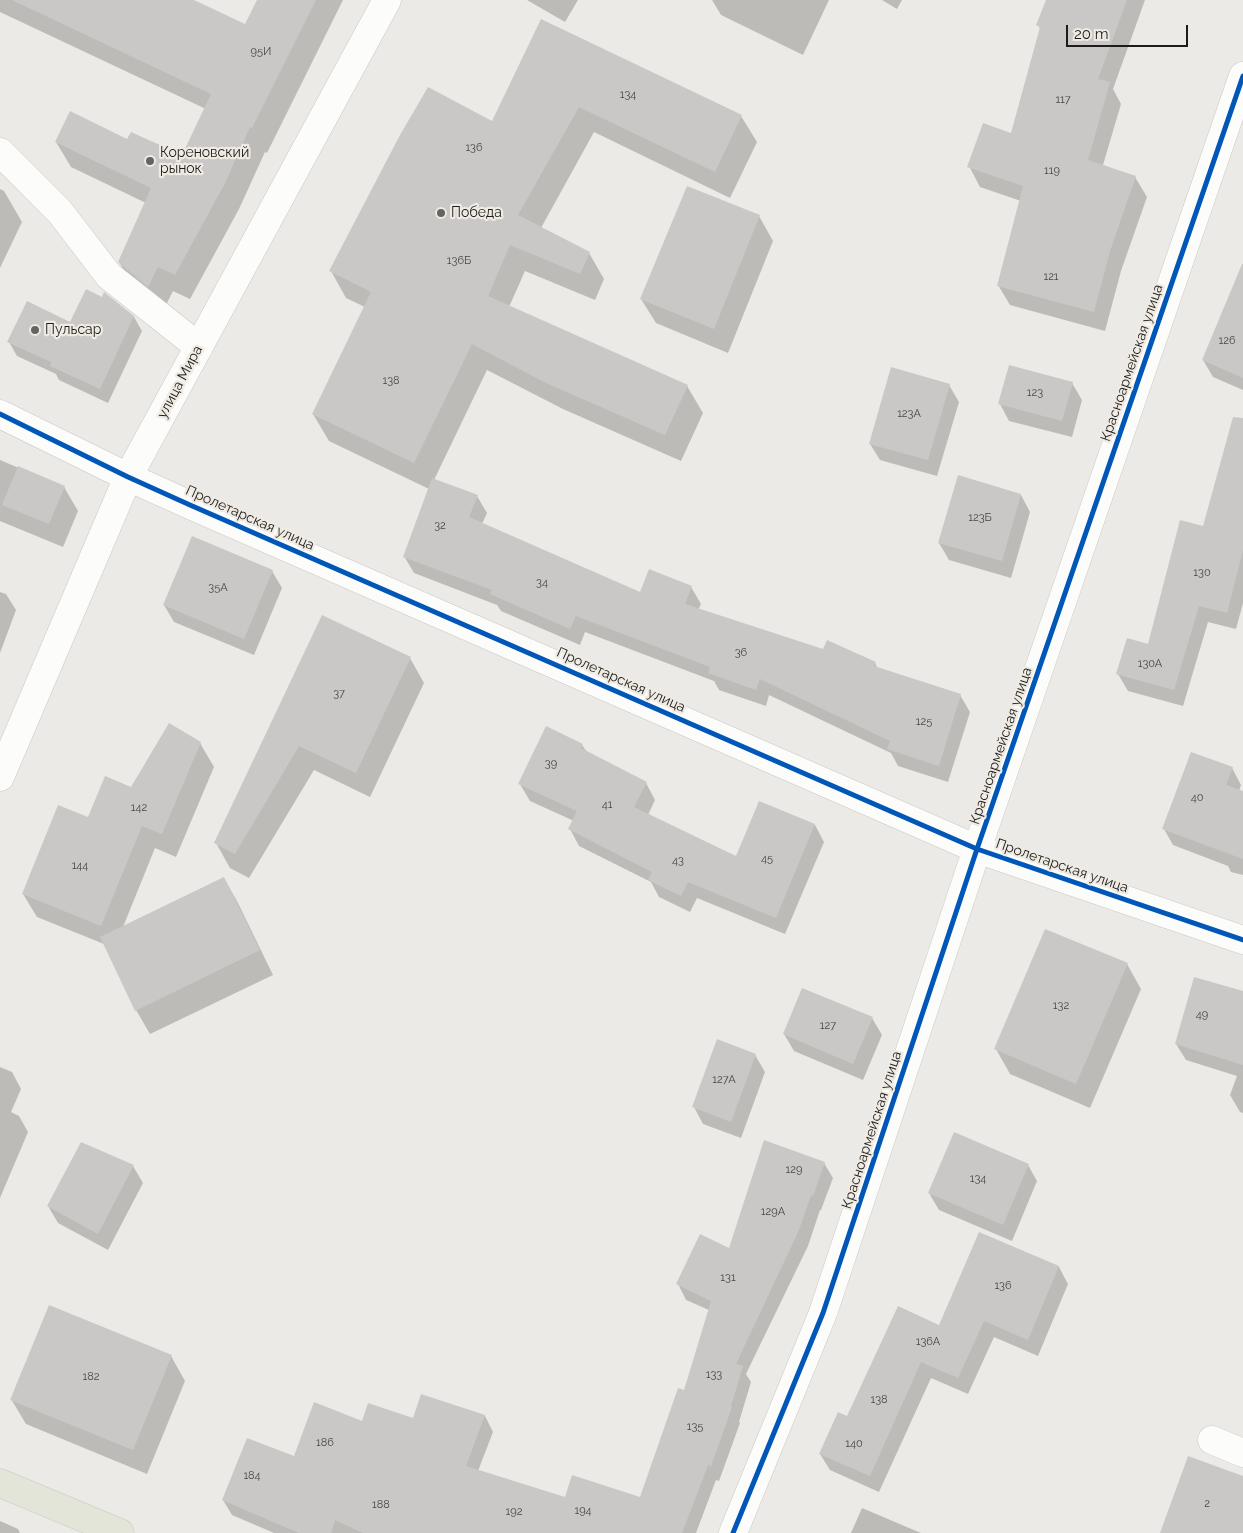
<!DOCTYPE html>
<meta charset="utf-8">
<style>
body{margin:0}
#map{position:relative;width:1243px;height:1533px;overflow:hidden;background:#eceae7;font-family:Raleway,sans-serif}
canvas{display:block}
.scale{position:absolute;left:1066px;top:25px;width:122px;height:22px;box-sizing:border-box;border:2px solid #1d1c19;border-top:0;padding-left:6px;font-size:15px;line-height:18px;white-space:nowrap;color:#1d1c19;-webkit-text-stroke:4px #efebe4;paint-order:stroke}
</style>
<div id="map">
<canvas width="1243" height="1533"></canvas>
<div class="scale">20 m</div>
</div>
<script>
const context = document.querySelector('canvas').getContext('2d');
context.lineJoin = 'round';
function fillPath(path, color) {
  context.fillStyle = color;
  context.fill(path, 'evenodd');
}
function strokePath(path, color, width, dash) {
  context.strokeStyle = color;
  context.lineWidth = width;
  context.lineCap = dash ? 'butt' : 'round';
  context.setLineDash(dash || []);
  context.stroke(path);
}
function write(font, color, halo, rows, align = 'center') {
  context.font = font + ' Raleway,sans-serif';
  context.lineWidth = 4.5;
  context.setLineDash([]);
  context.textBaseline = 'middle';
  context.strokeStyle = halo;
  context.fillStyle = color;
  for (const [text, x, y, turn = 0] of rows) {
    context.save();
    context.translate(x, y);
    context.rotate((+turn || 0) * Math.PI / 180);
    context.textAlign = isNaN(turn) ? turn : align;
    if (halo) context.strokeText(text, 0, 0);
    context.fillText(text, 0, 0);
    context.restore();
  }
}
fillPath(new Path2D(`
 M 0,0 L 191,0 L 246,26 L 259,0 L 343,0 L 267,153 L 265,152 L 239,209 L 190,299 L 173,291 L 163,311 L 134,287 L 119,262 L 146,203 L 71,167 L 56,142 L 128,141 L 183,156 L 206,109 L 0,12 Z
 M 527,0 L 578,0 L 565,22 Z
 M 712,0 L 829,0 L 803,55 L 721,15 Z
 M 882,0 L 902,0 L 897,9 Z
 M 1047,0 L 1145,0 L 1113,89 L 1121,104 L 1103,165 L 1135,177 L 1147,197 L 1121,271 L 1105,331 L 1010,305 L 998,285 L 1021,201 L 980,187 L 969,166 L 1012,134 L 1041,30 L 1038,25 Z
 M 542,20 L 741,116 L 757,142 L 730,198 L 594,132 L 541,228 L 589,253 L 604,279 L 595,300 L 525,271 L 509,307 L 687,386 L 703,413 L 681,461 L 563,409 L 487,370 L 434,480 L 477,496 L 487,513 L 482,524 L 641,593 L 691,587 L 701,604 L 698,610 L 823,651 L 875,663 L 878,669 L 960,695 L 970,712 L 948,782 L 898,766 L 891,753 L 769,695 L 766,706 L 719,690 L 714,681 L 585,632 L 580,645 L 501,611 L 497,605 L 414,573 L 404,556 L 429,489 L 329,441 L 313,414 L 365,307 L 346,298 L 331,271 L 492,123 Z
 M 0,189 L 4,191 L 22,222 L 0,268 Z
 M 759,216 L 773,241 L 728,353 L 656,323 L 641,299 Z
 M 134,317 L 142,331 L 108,403 L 59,380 L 56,374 L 17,356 L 9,342 L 71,324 Z
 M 1243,324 L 1243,390 L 1213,377 L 1203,360 Z
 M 1072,383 L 1082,400 L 1072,437 L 1009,421 L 1000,404 Z
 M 949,385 L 959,402 L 937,476 L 880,460 L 870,444 Z
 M 1243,438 L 1243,603 L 1236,629 L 1208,622 L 1183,706 L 1128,691 L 1118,674 L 1149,646 Z
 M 0,460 L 64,487 L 78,511 L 63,547 L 0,521 Z
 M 1021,495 L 1030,512 L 1011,578 L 949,560 L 939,543 Z
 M 272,571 L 282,588 L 254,655 L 174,622 L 164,605 Z
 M 0,592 L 6,594 L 16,610 L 0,653 Z
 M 323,617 L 410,658 L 424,683 L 370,797 L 314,770 L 249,878 L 230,868 L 216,843 Z
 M 200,743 L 214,767 L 176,857 L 155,848 L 123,927 L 224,878 L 238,903 L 273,975 L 150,1034 L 136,1010 L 104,944 L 37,917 L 23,894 L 88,819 Z
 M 582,745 L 587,752 L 646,783 L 655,800 L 648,815 L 736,857 L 760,802 L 815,825 L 824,842 L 785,934 L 697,898 L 690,912 L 659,897 L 651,882 L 579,846 L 570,829 L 574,821 L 530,801 L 520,784 Z
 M 1232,768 L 1241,785 L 1239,791 L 1243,792 L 1243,875 L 1231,872 L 1228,866 L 1173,845 L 1164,829 Z
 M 1127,964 L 1141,989 L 1090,1108 L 1010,1074 L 996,1049 Z
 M 1243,992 L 1243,1113 L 1240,1112 L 1230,1095 L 1237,1076 L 1186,1060 L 1176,1044 Z
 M 872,1018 L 882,1035 L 863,1080 L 794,1051 L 784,1034 Z
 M 755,1055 L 765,1072 L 741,1138 L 703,1124 L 694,1107 Z
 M 0,1067 L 12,1072 L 21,1089 L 11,1112 L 19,1116 L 28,1132 L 0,1198 Z
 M 82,1143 L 133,1166 L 143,1183 L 108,1250 L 58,1223 L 48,1206 Z
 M 824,1163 L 833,1178 L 821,1210 L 820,1210 L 808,1246 L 746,1374 L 751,1382 L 739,1422 L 740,1423 L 719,1481 L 716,1480 L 696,1533 L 274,1533 L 232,1515 L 223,1500 L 294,1458 L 363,1423 L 414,1419 L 422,1395 L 485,1416 L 493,1432 L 478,1471 L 566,1499 L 641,1499 L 685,1391 L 709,1310 L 686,1300 L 678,1284 L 730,1250 Z
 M 1028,1165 L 1037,1181 L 1012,1241 L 939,1210 L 929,1193 Z
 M 979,1233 L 1059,1267 L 1068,1284 L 1038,1356 L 994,1337 L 968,1394 L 931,1378 L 879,1492 L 830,1470 L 820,1454 L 848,1418 L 940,1327 Z
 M 171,1356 L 185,1381 L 147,1474 L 26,1424 L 11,1399 Z
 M 862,1508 L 921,1533 L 851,1533 Z
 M 0,1521 L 18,1529 L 20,1533 L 0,1533 Z`), '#0003');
fillPath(new Path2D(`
 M 12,0 L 194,0 L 245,24 L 257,0 L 316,0 L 252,128 L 250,127 L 225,183 L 175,275 L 158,267 L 148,287 L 118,262 L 151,188 L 55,142 L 70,111 L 127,139 L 131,132 L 182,155 L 211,94 Z
 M 1046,0 L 1127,0 L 1098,79 L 1110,82 L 1088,160 L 1136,176 L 1110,251 L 1094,312 L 997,286 L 1023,186 L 967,167 L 983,123 L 1011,133 L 1040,27 L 1036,25 Z
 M 541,19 L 742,115 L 715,172 L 579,107 L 518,215 L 590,252 L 580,274 L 510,245 L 488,296 L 688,385 L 665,435 L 546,383 L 472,344 L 414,463 L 312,414 L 371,292 L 329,271 L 400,135 L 428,87 L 492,121 Z
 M 687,186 L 760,215 L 714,329 L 640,299 Z
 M 1242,264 L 1243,264 L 1243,378 L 1202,360 Z
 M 86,289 L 102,297 L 104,292 L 134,316 L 100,389 L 50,366 L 51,362 L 7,342 L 27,301 L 70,322 Z
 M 1009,365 L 1073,382 L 1062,421 L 998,404 Z
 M 891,367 L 950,384 L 928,460 L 869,444 Z
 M 1233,417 L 1243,418 L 1243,550 L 1227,613 L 1199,606 L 1174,690 L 1116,674 L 1127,638 L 1148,644 L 1180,520 L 1203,526 Z
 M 18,466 L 65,486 L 49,524 L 2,505 Z
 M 958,475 L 1021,494 L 1002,561 L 938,543 Z
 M 432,478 L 478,495 L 469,517 L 640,592 L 649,569 L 692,586 L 685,604 L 823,649 L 827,640 L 876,662 L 874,666 L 961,694 L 939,766 L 887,749 L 890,741 L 760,679 L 756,690 L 708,673 L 710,667 L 576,616 L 570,629 L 490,594 L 492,590 L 403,557 Z
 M 192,536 L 273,570 L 244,639 L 163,605 Z
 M 322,615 L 411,657 L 356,773 L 299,746 L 235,854 L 214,843 Z
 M 169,723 L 201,742 L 162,834 L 142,826 L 101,926 L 22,894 L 58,805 L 88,817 L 105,776 L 131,787 Z
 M 546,726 L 583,744 L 581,748 L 647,782 L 634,807 L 736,856 L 759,801 L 815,824 L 776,918 L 688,882 L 681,896 L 648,880 L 652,872 L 568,829 L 577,811 L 518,784 Z
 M 1191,752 L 1233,767 L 1226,785 L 1243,791 L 1243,859 L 1162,829 Z
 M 224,877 L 260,950 L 135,1011 L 100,937 Z
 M 1045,929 L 1128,963 L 1076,1084 L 994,1049 Z
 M 1194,977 L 1243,991 L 1243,1065 L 1175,1044 Z
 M 802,988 L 873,1017 L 853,1064 L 783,1034 Z
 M 717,1039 L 756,1054 L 731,1122 L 692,1107 Z
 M 954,1132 L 1029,1164 L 1003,1225 L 928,1193 Z
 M 764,1140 L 825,1162 L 813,1196 L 811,1195 L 799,1230 L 736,1364 L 743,1366 L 731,1406 L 732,1407 L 711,1466 L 708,1465 L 682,1533 L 363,1533 L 335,1520 L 331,1533 L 299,1533 L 222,1500 L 247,1438 L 294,1456 L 314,1402 L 362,1421 L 368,1403 L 413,1418 L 421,1394 L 485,1415 L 466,1466 L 565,1497 L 572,1475 L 640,1497 L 678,1388 L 684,1390 L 711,1301 L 676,1284 L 700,1234 L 729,1248 Z
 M 81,1142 L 134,1165 L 98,1234 L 47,1206 Z
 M 979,1232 L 1059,1266 L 1028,1340 L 984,1321 L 958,1378 L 921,1362 L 870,1476 L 819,1454 L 838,1412 L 847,1416 L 898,1306 L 939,1325 Z
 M 49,1305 L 172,1355 L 133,1450 L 10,1400 Z
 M 1188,1456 L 1243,1476 L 1243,1533 L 1160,1533 Z`), '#cac8c6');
const minor = new Path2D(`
 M 0,152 L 60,212 L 109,276 L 199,347
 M 0,414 L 128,477 L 190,505 L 977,849 L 1243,940
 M 0,777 L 128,477 L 387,0
 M 1212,1440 L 1243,1453
 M 733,1533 L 823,1313 L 977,849 L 1243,76`);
const major = new Path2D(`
 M 0,1483 L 120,1533`);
strokePath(minor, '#cac8c5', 29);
strokePath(major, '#c6c6c4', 29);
strokePath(minor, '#fcfcfb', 28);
strokePath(major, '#e4e5d9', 28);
strokePath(new Path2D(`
 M 0,414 L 128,477 L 190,505 L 977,849 L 1243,940
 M 733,1533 L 823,1313 L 977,849 L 1243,76`), '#0057b8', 5);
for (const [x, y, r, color] of [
 [150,161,5,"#656461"],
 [441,213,5,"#656461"],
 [35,330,5,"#656461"]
]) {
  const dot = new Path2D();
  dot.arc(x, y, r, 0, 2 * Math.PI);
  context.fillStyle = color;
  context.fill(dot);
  strokePath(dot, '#efebe4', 2);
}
write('11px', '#484744', null, [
 ["95И",261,52],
 ["134",628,95],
 ["117",1063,100],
 ["136",474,148],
 ["119",1052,171],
 ["136Б",459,261],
 ["121",1051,277],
 ["126",1227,341],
 ["138",391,381],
 ["123",1035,393],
 ["123А",909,414],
 ["123Б",980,518],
 ["32",440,526],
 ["130",1202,573],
 ["34",542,583],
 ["35А",218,588],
 ["36",741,653],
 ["130А",1150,664],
 ["37",339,694],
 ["125",924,722],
 ["39",551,764],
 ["40",1197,798],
 ["41",607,805],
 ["142",139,808],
 ["45",767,859],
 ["43",678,861],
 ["144",80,866],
 ["132",1061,1006],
 ["49",1202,1015],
 ["127",828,1026],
 ["127А",724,1080],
 ["129",794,1170],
 ["134",978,1179],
 ["129А",773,1212],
 ["131",728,1278],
 ["136",1003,1286],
 ["136А",928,1342],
 ["133",714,1375],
 ["182",91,1377],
 ["138",879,1400],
 ["135",695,1427],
 ["186",325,1443],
 ["140",854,1444],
 ["184",252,1476],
 ["2",1207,1504],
 ["188",381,1505],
 ["194",583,1511],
 ["192",514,1512]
]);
write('14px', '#1d1c19', '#efebe4', [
 ["Кореновский",160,153],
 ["рынок",160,169],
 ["Победа",451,213],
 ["Пульсар",45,330]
], 'left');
write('14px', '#1d1c19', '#efebe4', [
 ["Красноармейская улица",1132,363,-71],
 ["улица Мира",180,382,-62],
 ["Пролетарская улица",250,518,24],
 ["Пролетарская улица",621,680,24],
 ["Красноармейская улица",1001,746,-71],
 ["Пролетарская улица",1062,866,19],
 ["Красноармейская улица",872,1130,-72]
]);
</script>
